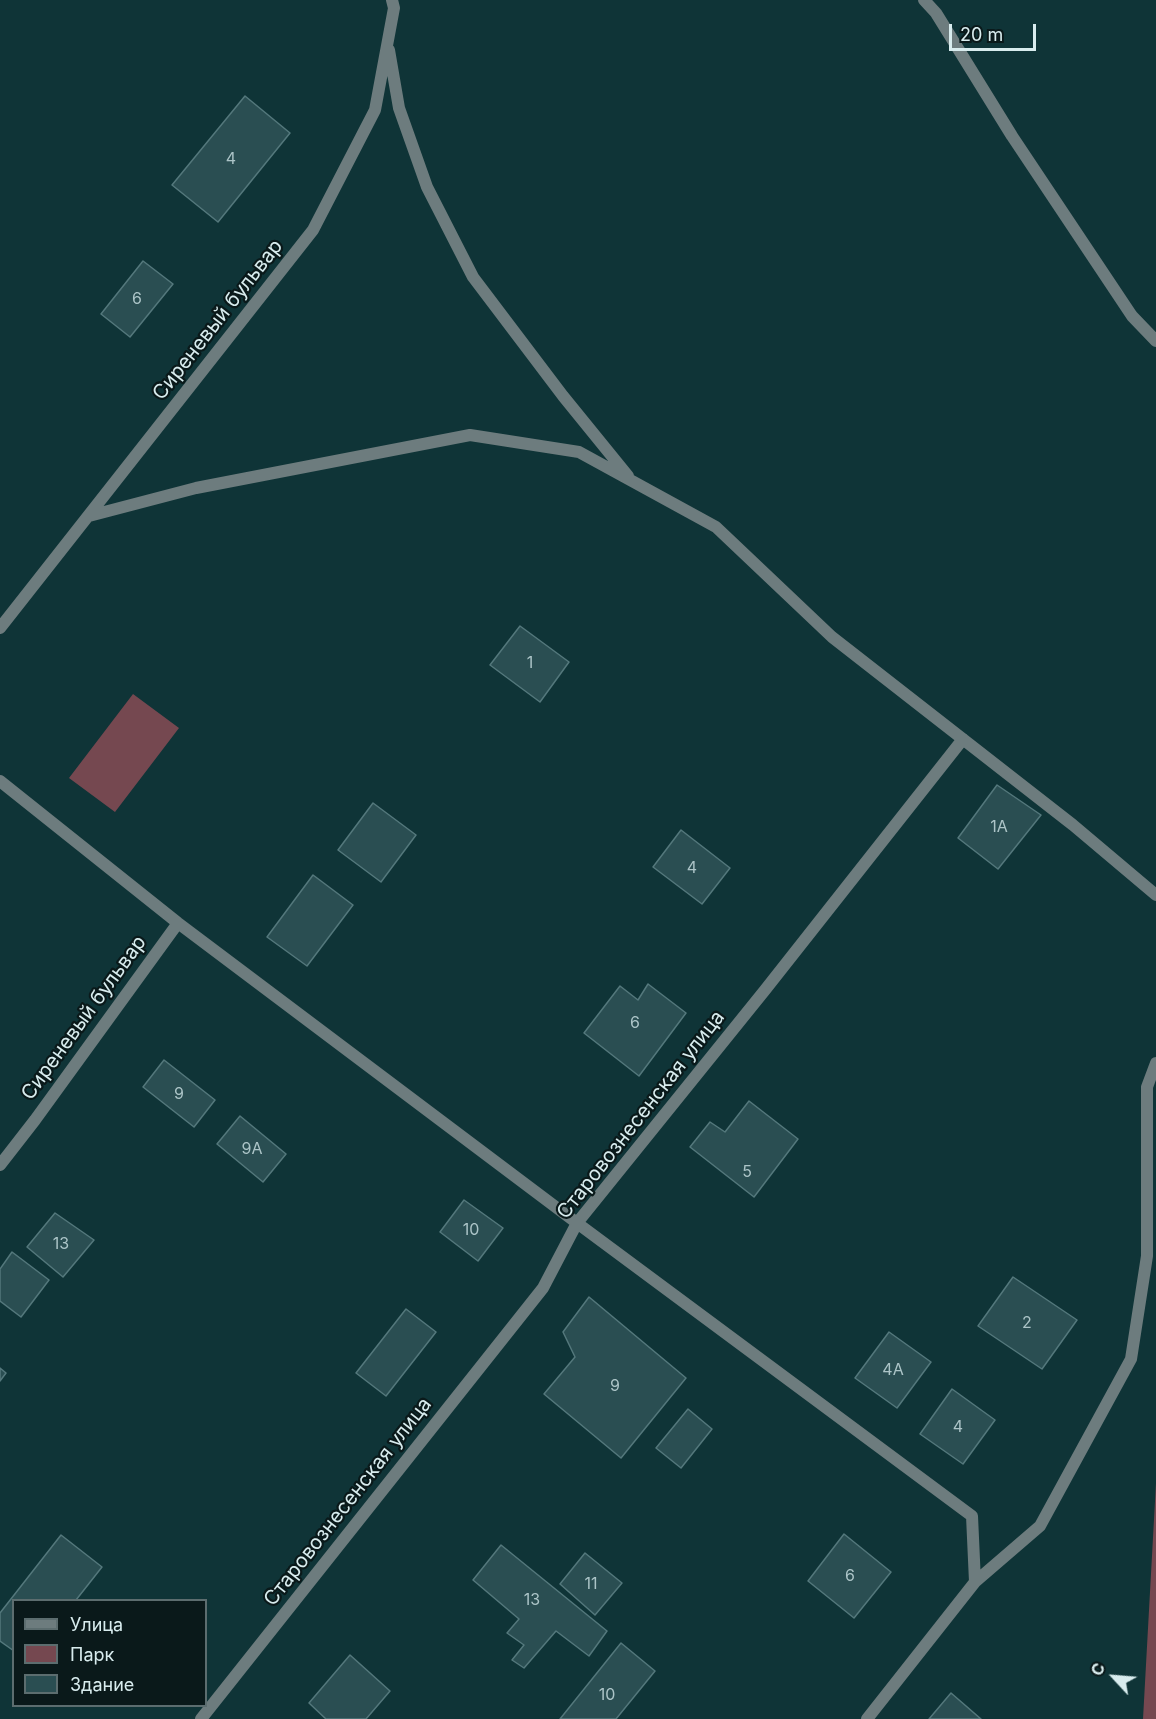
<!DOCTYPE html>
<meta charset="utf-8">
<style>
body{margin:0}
#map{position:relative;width:1156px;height:1719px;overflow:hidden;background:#0f3437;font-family:Inter,sans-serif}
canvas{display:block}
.legend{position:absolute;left:12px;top:1599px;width:195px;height:108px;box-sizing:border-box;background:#0a191a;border:2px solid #5c6d6f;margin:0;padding:8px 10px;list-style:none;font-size:18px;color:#d8ecee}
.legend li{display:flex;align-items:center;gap:12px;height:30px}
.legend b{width:30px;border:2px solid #5c6d6f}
.north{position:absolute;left:1084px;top:1647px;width:60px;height:60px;-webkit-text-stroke:4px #0a191a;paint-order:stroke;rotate:296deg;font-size:16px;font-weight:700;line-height:24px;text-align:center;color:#d8ecee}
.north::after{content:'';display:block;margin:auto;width:21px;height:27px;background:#d8ecee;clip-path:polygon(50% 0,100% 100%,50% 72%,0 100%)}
.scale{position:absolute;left:949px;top:24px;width:87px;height:27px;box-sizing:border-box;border:3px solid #d8ecee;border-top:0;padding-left:8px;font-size:18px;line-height:21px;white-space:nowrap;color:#d8ecee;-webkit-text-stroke:4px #0a191a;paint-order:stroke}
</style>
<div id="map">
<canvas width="1156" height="1719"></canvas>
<ul class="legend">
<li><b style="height:8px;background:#6d7c7e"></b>Улица</li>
<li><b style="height:16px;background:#754850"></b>Парк</li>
<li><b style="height:16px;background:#2a4e52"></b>Здание</li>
</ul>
<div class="north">С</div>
<div class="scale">20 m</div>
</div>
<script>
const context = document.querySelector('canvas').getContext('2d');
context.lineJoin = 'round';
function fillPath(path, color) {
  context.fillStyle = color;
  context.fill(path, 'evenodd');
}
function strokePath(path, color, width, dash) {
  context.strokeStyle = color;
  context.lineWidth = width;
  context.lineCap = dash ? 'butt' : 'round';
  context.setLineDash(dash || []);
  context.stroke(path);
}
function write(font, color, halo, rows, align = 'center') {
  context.font = font + ' Inter,sans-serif';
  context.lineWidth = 4.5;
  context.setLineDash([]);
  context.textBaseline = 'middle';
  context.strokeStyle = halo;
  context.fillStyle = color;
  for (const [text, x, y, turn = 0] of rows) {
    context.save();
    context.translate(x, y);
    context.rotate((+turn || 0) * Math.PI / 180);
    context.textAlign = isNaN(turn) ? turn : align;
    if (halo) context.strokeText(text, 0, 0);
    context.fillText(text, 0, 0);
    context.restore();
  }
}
fillPath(new Path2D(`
 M 133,694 L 179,728 L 115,812 L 69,778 Z
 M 1156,1483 L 1156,1719 L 1143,1719 Z`), '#754850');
const building = new Path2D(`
 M 245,96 L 290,133 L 218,222 L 172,185 Z
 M 143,261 L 173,284 L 130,337 L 101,314 Z
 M 520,626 L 569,662 L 540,702 L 490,665 Z
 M 997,785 L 1041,815 L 998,869 L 958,838 Z
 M 373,803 L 416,835 L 381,882 L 338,850 Z
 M 681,830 L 730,868 L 702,904 L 653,867 Z
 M 313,875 L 353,905 L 307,966 L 267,937 Z
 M 648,984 L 686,1013 L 639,1076 L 584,1033 L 620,986 L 638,1000 Z
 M 164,1060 L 215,1100 L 194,1127 L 143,1087 Z
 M 749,1101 L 798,1139 L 754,1197 L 690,1147 L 710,1122 L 725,1132 Z
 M 240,1116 L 286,1154 L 263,1182 L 217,1144 Z
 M 464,1200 L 503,1228 L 478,1261 L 440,1232 Z
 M 55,1213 L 94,1240 L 63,1277 L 27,1247 Z
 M 12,1252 L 49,1280 L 21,1317 L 0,1301 L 0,1269 Z
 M 1013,1277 L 1077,1320 L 1042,1369 L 978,1326 Z
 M 589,1297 L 686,1378 L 621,1458 L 544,1394 L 575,1357 L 563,1332 Z
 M 406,1309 L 436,1332 L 386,1396 L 356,1373 Z
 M 889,1332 L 931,1362 L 897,1408 L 855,1378 Z
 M 0,1368 L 6,1373 L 0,1381 Z
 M 952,1389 L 995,1420 L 963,1464 L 920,1434 Z
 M 688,1409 L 712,1429 L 681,1468 L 656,1448 Z
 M 844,1534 L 891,1572 L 854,1618 L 808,1581 Z
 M 61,1535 L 102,1567 L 76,1600 L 14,1600 L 14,1651 L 0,1641 L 0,1613 Z
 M 501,1545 L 607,1631 L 589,1656 L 556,1631 L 524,1668 L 512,1660 L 524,1645 L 507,1633 L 519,1619 L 473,1580 Z
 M 585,1553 L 622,1583 L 595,1615 L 560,1584 Z
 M 621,1643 L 655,1671 L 616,1719 L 560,1719 Z
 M 350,1655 L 390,1691 L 366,1719 L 326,1719 L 309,1703 Z
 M 951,1693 L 981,1719 L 929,1719 Z`);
fillPath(building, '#2a4e52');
strokePath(building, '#54787c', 1.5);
strokePath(new Path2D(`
 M 924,0 L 936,13 L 1012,136 L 1132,316 L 1156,341
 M 389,50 L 399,108 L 427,187 L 473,277 L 563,396 L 628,476
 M 89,516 L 196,488 L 470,435 L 579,452 L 716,527 L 832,637 L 1073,825 L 1156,895
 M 0,628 L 313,230 L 375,110 L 394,8 L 392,0
 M 0,781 L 178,923 L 577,1223 L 972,1516 L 975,1582
 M 0,1165 L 35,1120 L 178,923
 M 201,1719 L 543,1288 L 577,1223 L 765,990 L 963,739
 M 867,1719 L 975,1582 L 1040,1526 L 1131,1359 L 1147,1256 L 1147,1087 L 1156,1063`), '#6d7c7e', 12);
write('16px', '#acc4c7', null, [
 ["4",231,159],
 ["6",137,299],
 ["1",530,663],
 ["1А",999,827],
 ["4",692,868],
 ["6",635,1023],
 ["9",179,1094],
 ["9А",252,1149],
 ["5",747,1172],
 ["10",471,1230],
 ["13",61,1244],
 ["2",1027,1323],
 ["4А",893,1370],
 ["9",615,1386],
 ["4",958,1427],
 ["6",850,1576],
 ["11",591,1584],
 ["13",532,1600],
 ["10",607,1695]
]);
write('20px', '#d8ecee', '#0a191a', [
 ["Сиреневый бульвар",218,320,-52],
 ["Сиреневый бульвар",84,1018,-54],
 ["Старовознесенская улица",641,1115,-52],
 ["Старовознесенская улица",348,1502,-52]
]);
</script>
